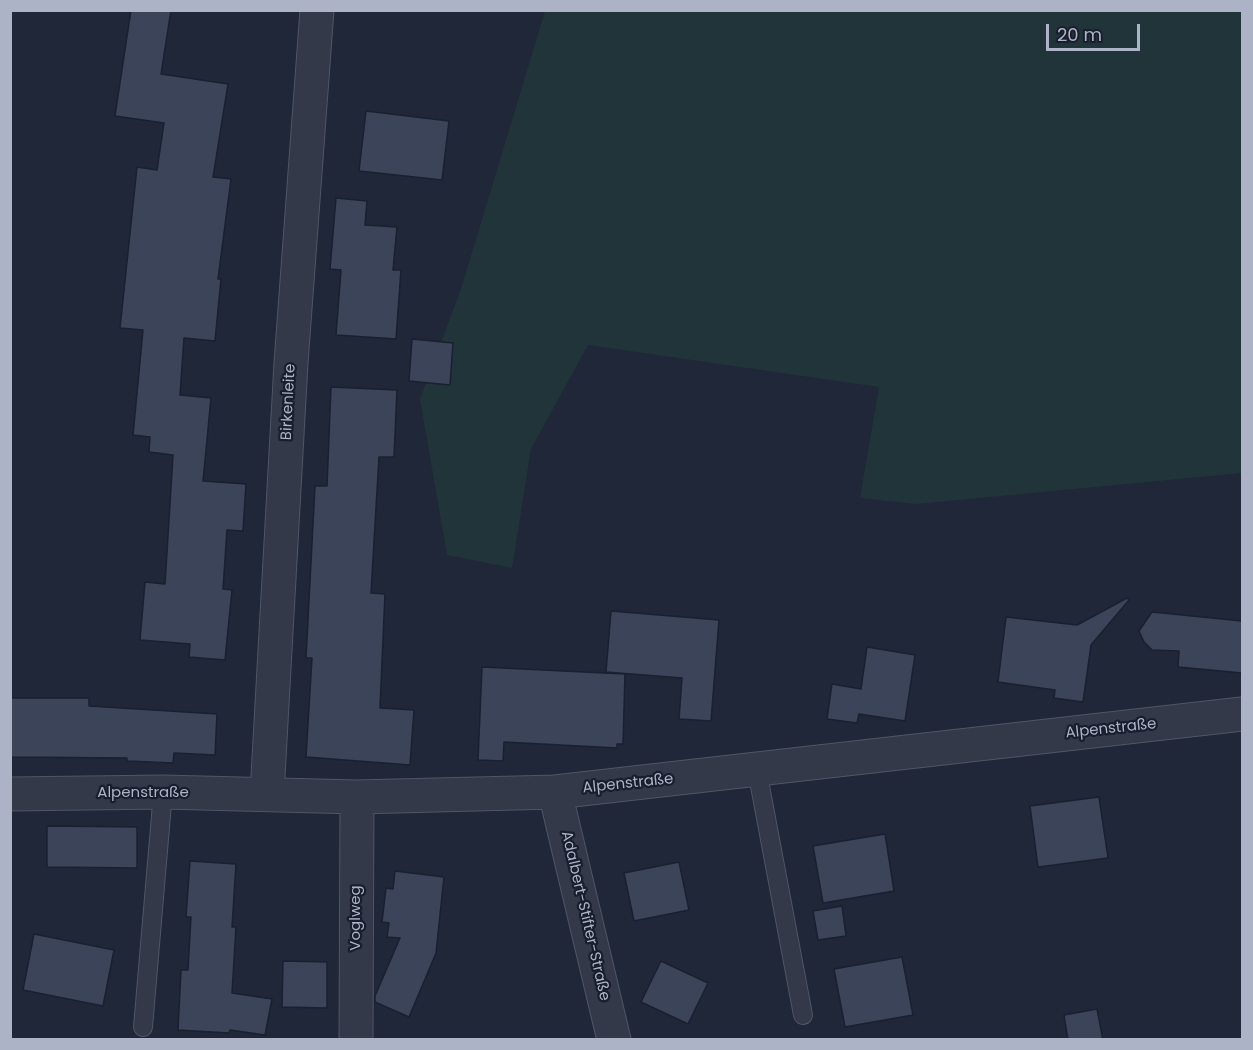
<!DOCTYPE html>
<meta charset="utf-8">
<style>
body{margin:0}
#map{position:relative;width:1253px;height:1050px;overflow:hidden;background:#1f2739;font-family:Poppins,sans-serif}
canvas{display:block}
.frame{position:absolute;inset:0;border:12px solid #adb3c6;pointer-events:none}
.scale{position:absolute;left:1046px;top:24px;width:94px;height:27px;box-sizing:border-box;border:3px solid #adb3c6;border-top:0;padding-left:8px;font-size:18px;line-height:21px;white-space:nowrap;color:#adb3c6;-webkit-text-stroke:4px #191e2e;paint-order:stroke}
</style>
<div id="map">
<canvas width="1253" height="1050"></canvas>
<div class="frame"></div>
<div class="scale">20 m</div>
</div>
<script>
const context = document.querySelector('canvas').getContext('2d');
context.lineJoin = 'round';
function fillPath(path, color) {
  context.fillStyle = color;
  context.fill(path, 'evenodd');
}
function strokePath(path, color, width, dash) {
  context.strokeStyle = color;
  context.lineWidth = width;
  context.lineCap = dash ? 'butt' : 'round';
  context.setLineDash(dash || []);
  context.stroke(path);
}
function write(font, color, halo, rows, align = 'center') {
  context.font = font + ' Poppins,sans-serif';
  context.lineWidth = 4.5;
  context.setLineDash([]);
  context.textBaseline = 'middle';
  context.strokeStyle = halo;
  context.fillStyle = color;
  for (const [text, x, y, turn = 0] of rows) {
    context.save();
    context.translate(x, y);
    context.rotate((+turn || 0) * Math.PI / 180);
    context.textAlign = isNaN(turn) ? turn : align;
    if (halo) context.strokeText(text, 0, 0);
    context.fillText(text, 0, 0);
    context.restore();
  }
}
fillPath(new Path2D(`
 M 545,11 L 1242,11 L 1242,473 L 916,504 L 860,498 L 879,387 L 588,345 L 531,449 L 512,568 L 447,555 L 420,399 L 461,289 Z`), '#21343a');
const building = new Path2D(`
 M 131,10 L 171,10 L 161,74 L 228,84 L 213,177 L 231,179 L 218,279 L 221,279 L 215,341 L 184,338 L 180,395 L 211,398 L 203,481 L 246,484 L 243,531 L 227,530 L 223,589 L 232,590 L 225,660 L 189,657 L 190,644 L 140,640 L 145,582 L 165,584 L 173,455 L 149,452 L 150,437 L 133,435 L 143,330 L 120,328 L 137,167 L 157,170 L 164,123 L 115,116 Z
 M 366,111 L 449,121 L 442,180 L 359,171 Z
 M 336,198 L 367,201 L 365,225 L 397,227 L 393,270 L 401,270 L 396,339 L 336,335 L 341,270 L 330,269 Z
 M 412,339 L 453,343 L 450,385 L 409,381 Z
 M 331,387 L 397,390 L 394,457 L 379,457 L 371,593 L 385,594 L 380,708 L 414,710 L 410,765 L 306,757 L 312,658 L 306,658 L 315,486 L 327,486 Z
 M 1127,598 L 1129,600 L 1091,645 L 1083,702 L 1054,698 L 1055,690 L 998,682 L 1006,617 L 1077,625 Z
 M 611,611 L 719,620 L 711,721 L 679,719 L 682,678 L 606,672 Z
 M 1152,612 L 1242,621 L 1242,673 L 1178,667 L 1179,651 L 1152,650 L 1144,642 L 1139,631 Z
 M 867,647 L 915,655 L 905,721 L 859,714 L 857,723 L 827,719 L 832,684 L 861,689 Z
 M 482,667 L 625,674 L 623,744 L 617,744 L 617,748 L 504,742 L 503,761 L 478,760 Z
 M 10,698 L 89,698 L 89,706 L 217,714 L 215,755 L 174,753 L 173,763 L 127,761 L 127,758 L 10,757 Z
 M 1099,797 L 1108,858 L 1038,867 L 1030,806 Z
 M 47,826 L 137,827 L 137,868 L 47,867 Z
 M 885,834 L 894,891 L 823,903 L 813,846 Z
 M 190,861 L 236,864 L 232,927 L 236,927 L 232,993 L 272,999 L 265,1035 L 230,1030 L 229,1033 L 178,1030 L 181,970 L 188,970 L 191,917 L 186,917 Z
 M 679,862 L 689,910 L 634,921 L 624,873 Z
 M 395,871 L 444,877 L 436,953 L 409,1017 L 375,1002 L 375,996 L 400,938 L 387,937 L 389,923 L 382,922 L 386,888 L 393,889 Z
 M 842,906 L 846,936 L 818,940 L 813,911 Z
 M 34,934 L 114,950 L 103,1006 L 23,990 Z
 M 902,957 L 913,1015 L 845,1027 L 834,969 Z
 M 283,961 L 327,962 L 327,1008 L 282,1007 Z
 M 661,961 L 708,983 L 688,1024 L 641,1002 Z
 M 1097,1009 L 1103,1040 L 1068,1040 L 1064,1015 Z`);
fillPath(building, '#3b4459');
strokePath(building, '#1a2030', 1.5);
const service = new Path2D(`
 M 757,770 L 803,1015
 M 143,1027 L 163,792`);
const minor = new Path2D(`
 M 555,792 L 614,1040
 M 10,794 L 163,792 L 357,797 L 555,792 L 1242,714
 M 267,794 L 291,363 L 317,10
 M 356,1040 L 357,797`);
strokePath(service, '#505667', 20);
strokePath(minor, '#505667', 35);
strokePath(service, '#333949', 18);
strokePath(minor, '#333949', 33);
write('15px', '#adb3c6', '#191e2e', [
 ["Birkenleite",289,402,-87],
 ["Alpenstraße",1111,729,-6],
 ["Alpenstraße",628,784,-6],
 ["Alpenstraße",143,793],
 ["Adalbert-Stifter-Straße",585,916,77],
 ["Voglweg",356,918,-90]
]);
</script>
